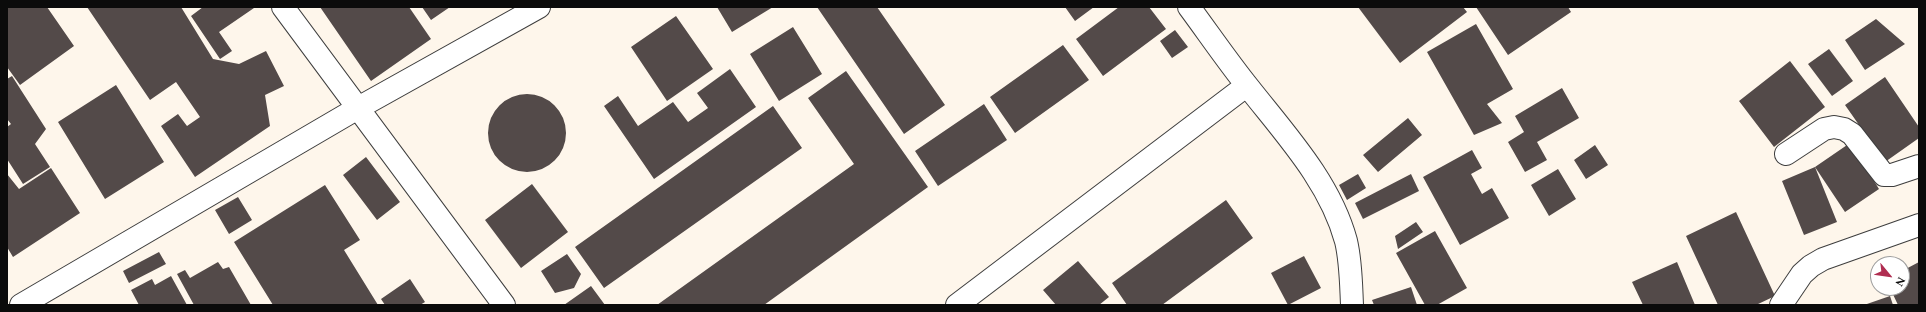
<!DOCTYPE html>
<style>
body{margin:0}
#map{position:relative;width:1926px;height:312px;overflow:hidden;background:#fef6eb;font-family:Spectral,serif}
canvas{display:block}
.frame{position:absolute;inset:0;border:8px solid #0b0b0b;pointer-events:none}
.north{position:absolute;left:1870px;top:256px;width:40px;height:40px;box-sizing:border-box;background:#fff;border:1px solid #9d9d9d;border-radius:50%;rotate:119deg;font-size:11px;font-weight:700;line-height:16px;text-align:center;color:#0b0b0b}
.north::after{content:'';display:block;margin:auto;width:14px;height:18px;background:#b02e51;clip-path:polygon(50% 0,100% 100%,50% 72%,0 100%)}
</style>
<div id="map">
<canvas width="1926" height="312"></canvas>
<div class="frame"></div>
<div class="north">N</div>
</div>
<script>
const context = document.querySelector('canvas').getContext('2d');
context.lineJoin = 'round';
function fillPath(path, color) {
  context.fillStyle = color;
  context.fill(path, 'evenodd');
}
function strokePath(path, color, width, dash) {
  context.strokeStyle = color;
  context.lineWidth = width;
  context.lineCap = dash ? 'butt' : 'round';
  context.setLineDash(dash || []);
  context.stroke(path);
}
fillPath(new Path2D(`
 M 7,7 L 47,7 L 74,46 L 20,85 L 7,67 Z
 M 87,7 L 181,7 L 213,59 L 239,64 L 266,51 L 284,86 L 265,95 L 270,126 L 195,177 L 161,126 L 178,114 L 187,126 L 200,117 L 176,82 L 150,100 Z
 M 203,7 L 254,8 L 219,32 L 232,51 L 220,59 L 191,16 Z
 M 320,7 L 409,7 L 431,39 L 371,81 Z
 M 422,7 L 450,7 L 431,20 Z
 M 717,7 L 773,7 L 732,32 Z
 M 817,7 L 877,7 L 945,105 L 904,134 Z
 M 1065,7 L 1094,7 L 1075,21 Z
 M 1119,7 L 1149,7 L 1166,29 L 1103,76 L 1076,39 Z
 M 1358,7 L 1463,7 L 1467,12 L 1400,63 Z
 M 1476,7 L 1568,7 L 1571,12 L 1508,55 Z
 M 676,16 L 713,69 L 667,101 L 631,47 Z
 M 1876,19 L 1905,44 L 1865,70 L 1845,40 Z
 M 1476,24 L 1513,89 L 1487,104 L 1502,123 L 1474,135 L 1427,52 Z
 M 793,27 L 822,74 L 779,101 L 750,54 Z
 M 1175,30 L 1188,47 L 1172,58 L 1160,41 Z
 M 1063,45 L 1089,80 L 1015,133 L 990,97 Z
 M 1829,49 L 1853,81 L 1832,96 L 1808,64 Z
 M 1790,61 L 1825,107 L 1774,147 L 1739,101 Z
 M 730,69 L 756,107 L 654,179 L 604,106 L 618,96 L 638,126 L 673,102 L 688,122 L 708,108 L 697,93 Z
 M 846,71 L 928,187 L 764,305 L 657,305 L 854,164 L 808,98 Z
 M 12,76 L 46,129 L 35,144 L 50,167 L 23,184 L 7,159 L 7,127 L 11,124 L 7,119 L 7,79 Z
 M 1885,77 L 1919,127 L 1919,138 L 1885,162 L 1845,105 Z
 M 116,85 L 164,162 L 105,199 L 58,122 Z
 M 1562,88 L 1579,118 L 1537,142 L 1547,160 L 1525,172 L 1508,142 L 1524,132 L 1515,116 Z
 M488 133a39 39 0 1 1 78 0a39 39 0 1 1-78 0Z
 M 984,104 L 1007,140 L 938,186 L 915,151 Z
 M 773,106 L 802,148 L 604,288 L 575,247 Z
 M 1408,118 L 1422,135 L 1378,172 L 1363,155 Z
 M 1850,143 L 1879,189 L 1845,212 L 1815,167 Z
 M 1595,145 L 1608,165 L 1586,179 L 1574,160 Z
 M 1472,150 L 1482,168 L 1471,174 L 1482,194 L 1492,188 L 1509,218 L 1460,245 L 1423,177 Z
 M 366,157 L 400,202 L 377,220 L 343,175 Z
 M 1815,167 L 1837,222 L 1804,235 L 1782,181 Z
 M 51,168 L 80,213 L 13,257 L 7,247 L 7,174 L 19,189 Z
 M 1558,169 L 1576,199 L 1549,216 L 1531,185 Z
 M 1358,174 L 1366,188 L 1347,200 L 1339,185 Z
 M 1411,174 L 1419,191 L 1363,219 L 1355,203 Z
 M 532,184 L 568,232 L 521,268 L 485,220 Z
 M 325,185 L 360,240 L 344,250 L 378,305 L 273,305 L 234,242 Z
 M 238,197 L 252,220 L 229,234 L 215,210 Z
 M 1226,200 L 1253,238 L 1162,305 L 1127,305 L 1112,283 Z
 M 1736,212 L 1775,296 L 1756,305 L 1718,305 L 1686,236 Z
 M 1416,222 L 1423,232 L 1398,249 L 1395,236 Z
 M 1435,231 L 1467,288 L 1437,305 L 1425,305 L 1396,253 Z
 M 159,252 L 166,264 L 129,283 L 123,271 Z
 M 567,254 L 581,274 L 574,288 L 555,293 L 541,271 Z
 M 1304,256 L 1321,288 L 1288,305 L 1271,273 Z
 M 1078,261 L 1109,297 L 1099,305 L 1056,305 L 1043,290 Z
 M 218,262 L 223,269 L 229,267 L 251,305 L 194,305 L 177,274 L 185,270 L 190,278 Z
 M 1677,262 L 1695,305 L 1643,305 L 1632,282 Z
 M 1919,262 L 1919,305 L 1898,305 L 1890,288 L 1902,288 L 1902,271 Z
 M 171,276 L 187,305 L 139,305 L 131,290 L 152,279 L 155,285 Z
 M 410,279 L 425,302 L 420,305 L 385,305 L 381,299 Z
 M 591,286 L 605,305 L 564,305 Z
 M 1411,287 L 1417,305 L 1374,305 L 1372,300 Z
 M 1890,296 L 1893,305 L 1864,305 Z`), '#534a49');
const minor = new Path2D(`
 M 283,7 L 504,305
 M 1189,7 C 1209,34 1228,62 1249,88 C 1286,135 1330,182 1346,241 C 1351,262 1351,284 1352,305
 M 1786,154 L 1824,129 L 1834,127 L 1844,129 L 1852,134 L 1884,175 L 1892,175 L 1919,166
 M 21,305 L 358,108 L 539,7
 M 957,305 L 1246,86
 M 1781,305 L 1802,274 L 1811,266 L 1823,259 L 1919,225`);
strokePath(minor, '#3e3e3e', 24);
strokePath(minor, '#fff', 22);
</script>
